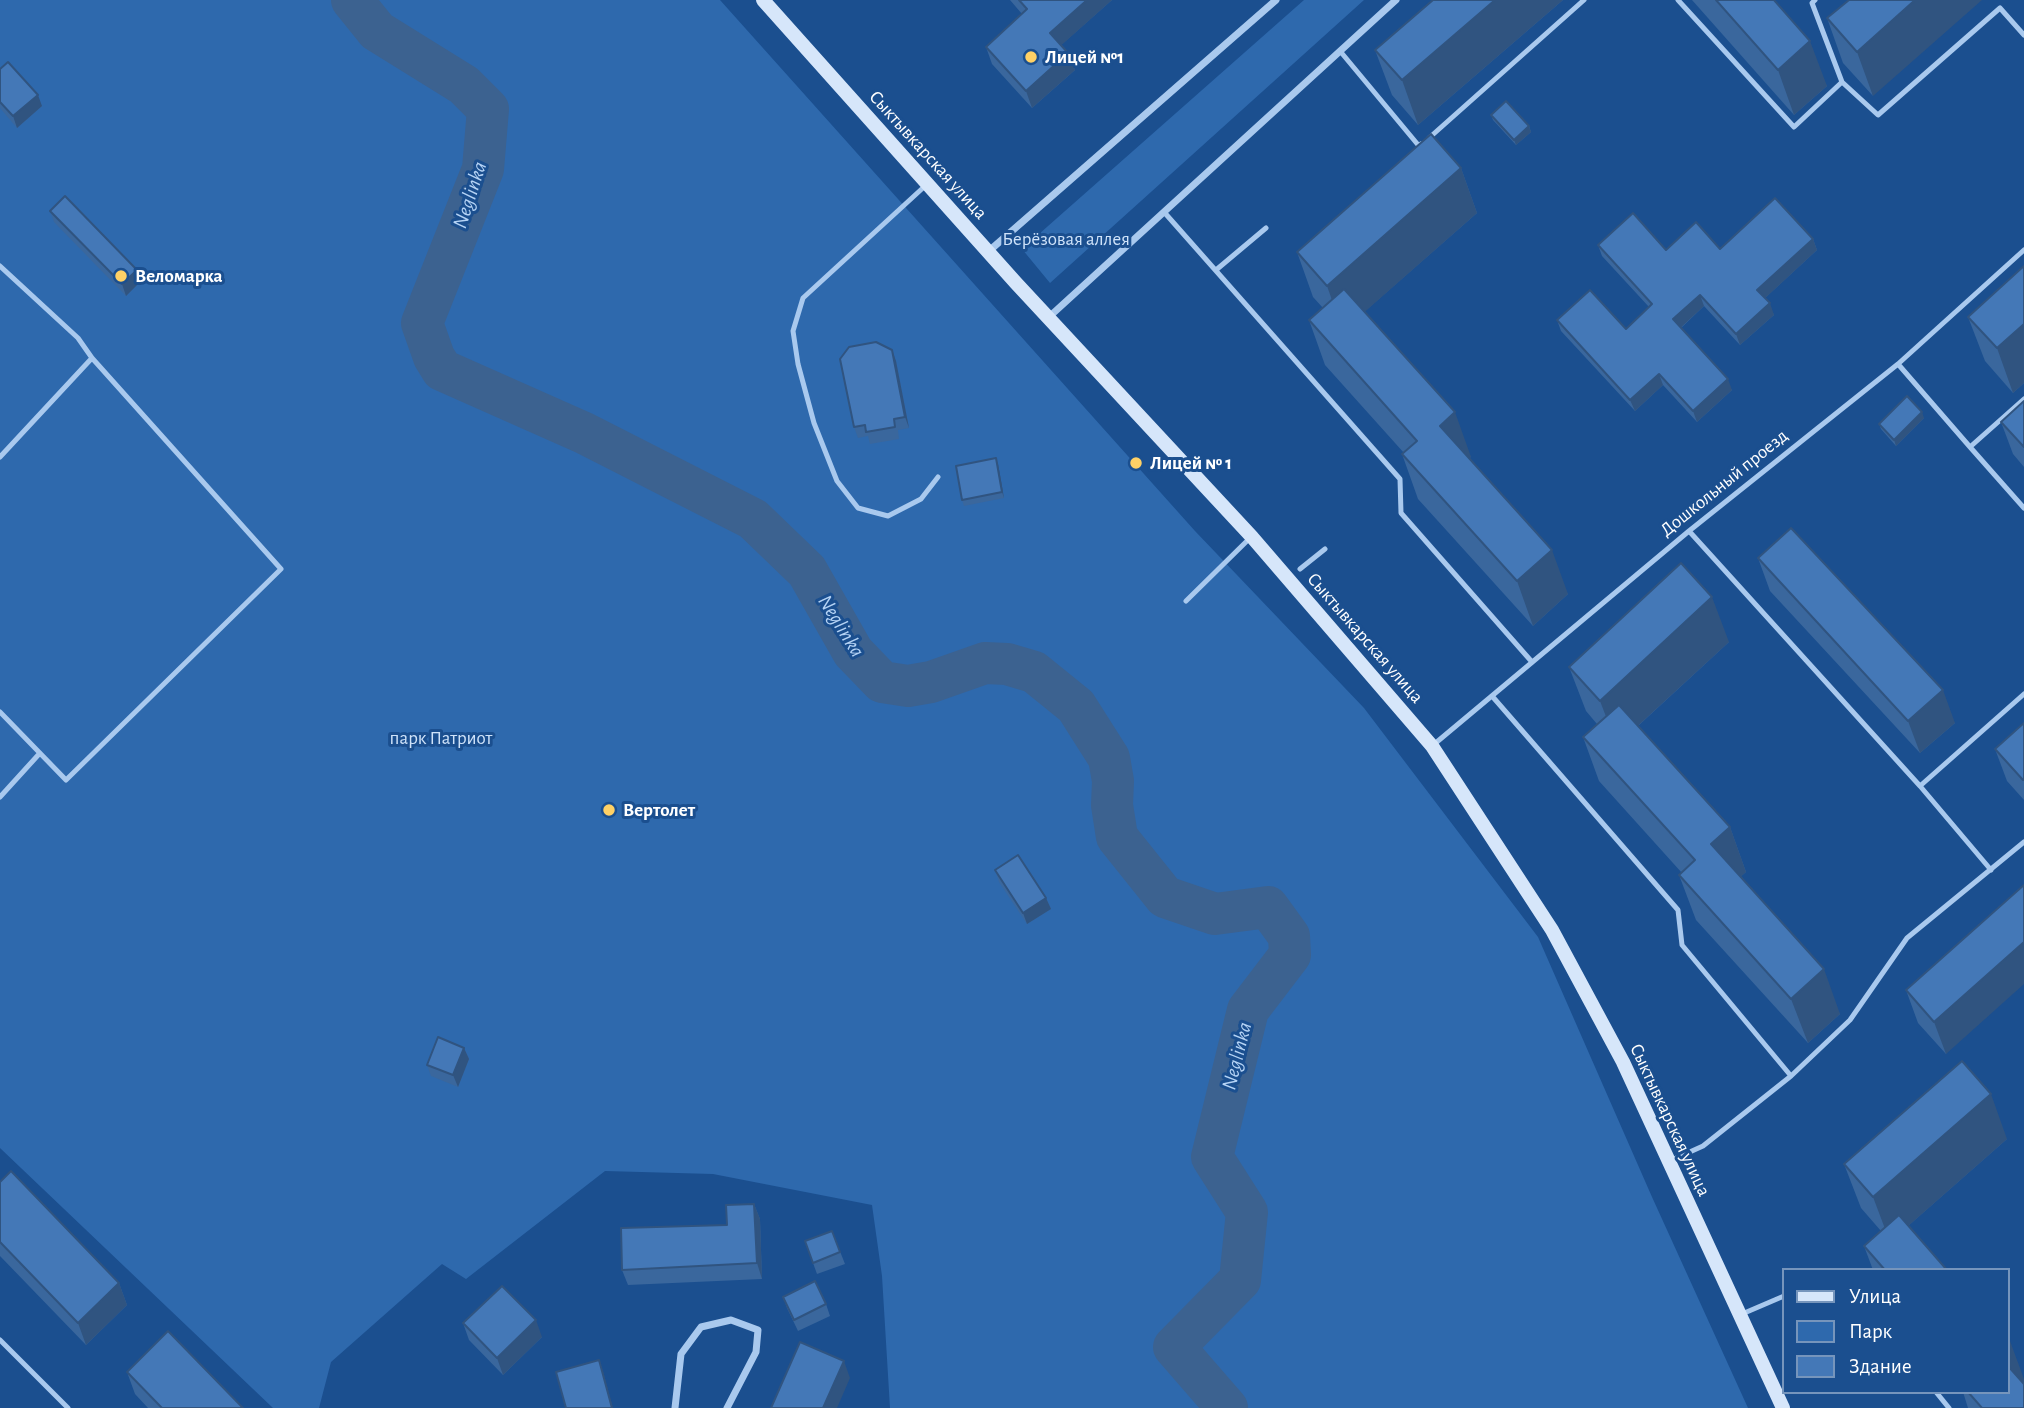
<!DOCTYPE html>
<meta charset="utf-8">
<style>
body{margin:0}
#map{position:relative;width:2024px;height:1408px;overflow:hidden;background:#1b4f8f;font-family:"Alegreya Sans",sans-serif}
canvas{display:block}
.legend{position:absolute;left:1782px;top:1268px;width:228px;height:126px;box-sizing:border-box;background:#1b4f8f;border:2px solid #7695bc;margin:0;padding:9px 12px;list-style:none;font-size:21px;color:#fff}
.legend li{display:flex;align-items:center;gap:14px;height:35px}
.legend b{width:35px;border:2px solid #7695bc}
</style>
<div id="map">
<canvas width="2024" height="1408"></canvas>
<ul class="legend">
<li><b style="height:9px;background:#d6e6fa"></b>Улица</li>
<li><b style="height:19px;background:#2e69ad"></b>Парк</li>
<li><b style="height:19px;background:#4478b7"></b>Здание</li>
</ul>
</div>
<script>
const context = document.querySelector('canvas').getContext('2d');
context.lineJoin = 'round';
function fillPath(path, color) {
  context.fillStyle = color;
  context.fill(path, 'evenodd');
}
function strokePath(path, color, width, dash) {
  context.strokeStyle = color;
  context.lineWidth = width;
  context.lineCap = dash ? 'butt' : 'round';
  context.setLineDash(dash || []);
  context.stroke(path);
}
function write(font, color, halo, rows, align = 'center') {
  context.font = font + ' "Alegreya Sans",sans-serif';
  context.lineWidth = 6;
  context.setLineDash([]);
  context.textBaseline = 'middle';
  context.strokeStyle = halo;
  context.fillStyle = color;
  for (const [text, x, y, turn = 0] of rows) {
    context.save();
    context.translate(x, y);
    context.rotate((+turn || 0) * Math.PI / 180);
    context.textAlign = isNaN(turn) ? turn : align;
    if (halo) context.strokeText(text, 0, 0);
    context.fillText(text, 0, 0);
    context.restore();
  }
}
fillPath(new Path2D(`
 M 0,0 L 720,0 L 1195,531 L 1364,708 L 1538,937 L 1652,1197 L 1748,1408 L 890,1408 L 882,1276 L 872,1205 L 713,1174 L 605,1171 L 466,1279 L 442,1264 L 331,1362 L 319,1408 L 273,1408 L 0,1148 Z
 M 1304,0 L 1364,0 L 1050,283 L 1022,249 Z`), '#2e69ad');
strokePath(new Path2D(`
 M 352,0 L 377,31 L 464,85 L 488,109 L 483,169 L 422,323 L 434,357 L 442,370 L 584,433 L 753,519 L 807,571 L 853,652 L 882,682 L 908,686 L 931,682 L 985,663 L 1007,664 L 1034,672 L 1076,706 L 1109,758 L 1113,781 L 1112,805 L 1117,837 L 1165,897 L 1215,914 L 1268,907 L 1289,936 L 1290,955 L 1248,1010 L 1212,1157 L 1247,1212 L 1240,1280 L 1174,1347 L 1227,1408`), '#3c6290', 42);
strokePath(new Path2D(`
 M 1678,0 L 1794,127 L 1842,82 L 1812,3 L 1815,0
 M 1340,51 L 1419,146 L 1421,144
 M 1842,82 L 1878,115 L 2000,8 L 2024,35
 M 1429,138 L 1584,0
 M 925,186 L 803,298 L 793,331 L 798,364 L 814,423 L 837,481 L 858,508 L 888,516 L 921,499 L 938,477
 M 1164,212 L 1400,479 L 1401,513 L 1532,662
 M 0,266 L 78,338 L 92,358 L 0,457
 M 1216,270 L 1266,228
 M 1898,364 L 2024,250
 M 1970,447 L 2024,508
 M 1689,531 L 1920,786 L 2024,694
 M 1300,569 L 1325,549
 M 1186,601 L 1251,537
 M 1492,696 L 1678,910 L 1682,945 L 1791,1076
 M 0,712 L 66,780 L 281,569 L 92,358
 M 1432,746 L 1689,531 L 1898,364 L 1970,447 L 2024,399
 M 1920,786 L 1991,870
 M 0,797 L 40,753
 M 1672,1160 L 1703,1146 L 1791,1076 L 1850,1020 L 1907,938 L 2024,842
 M 1742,1314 L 1784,1296
 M 0,1340 L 68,1408
 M 1936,1392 L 1949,1408`), '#a9c9ee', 5);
strokePath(new Path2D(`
 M 989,251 L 1276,0
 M 1049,317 L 1396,0
 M 675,1408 L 681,1354 L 701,1327 L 731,1320 L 758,1330 L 756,1352 L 727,1408`), '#a9c9ee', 7);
strokePath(new Path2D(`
 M 763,0 L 1016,283 L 1252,537 L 1432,746 L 1552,930 L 1623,1062 L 1783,1408`), '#d6e6fa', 14);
fillPath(new Path2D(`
 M 1010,0 L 1112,0 L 1061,45 L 1068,53 L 1075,70 L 1032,108 L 992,64 L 986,47 L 1022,14 Z
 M 1433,0 L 1563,0 L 1418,125 L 1392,95 L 1375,50 Z
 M 1692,0 L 1774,0 L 1827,86 L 1794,115 Z
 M 1849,0 L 1873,96 L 1843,63 L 1827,18 Z
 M 0,69 L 42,106 L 17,128 L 0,108 Z
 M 1491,115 L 1529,126 L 1531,132 L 1516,145 L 1493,120 Z
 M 1461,168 L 1477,213 L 1364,312 L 1471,457 L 1469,458 L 1568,594 L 1533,626 L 1418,499 L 1402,454 L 1404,453 L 1325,365 L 1309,320 L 1323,308 L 1313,297 L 1297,252 Z
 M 50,211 L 137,270 L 141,281 L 126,296 L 54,222 Z
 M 1813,239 L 1817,250 L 1765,298 L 1774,315 L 1740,345 L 1704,306 L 1681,328 L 1732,390 L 1697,422 L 1663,385 L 1635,411 L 1561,331 L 1557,320 L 1626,329 L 1649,307 L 1602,256 L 1598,245 L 1666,250 L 1720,249 Z
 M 2024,266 L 2024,383 L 2013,393 L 1985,361 L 1968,317 Z
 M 892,350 L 896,361 L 909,428 L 898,430 L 899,439 L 870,444 L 868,436 L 858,438 L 854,427 Z
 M 2024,401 L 2024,467 L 2013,454 L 2001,422 Z
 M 1924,418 L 1896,446 L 1881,429 L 1879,424 Z
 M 998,464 L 1004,498 L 964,506 L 962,500 Z
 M 1758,558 L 1955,723 L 1920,753 L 1770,591 Z
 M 1729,642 L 1638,726 L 1730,827 L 1746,872 L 1740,877 L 1840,1014 L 1808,1043 L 1696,920 L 1679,875 L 1682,873 L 1599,781 L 1583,737 L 1597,724 L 1586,711 L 1569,667 Z
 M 2024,723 L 2024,800 L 2007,781 L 1995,749 Z
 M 995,870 L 1046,898 L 1051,909 L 1027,924 L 999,882 Z
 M 2024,885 L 1946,1054 L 1918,1023 L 1906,990 Z
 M 464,1048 L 469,1059 L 458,1087 L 431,1076 L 427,1065 Z
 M 2007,1139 L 1908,1226 L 1947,1270 L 1873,1270 L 1864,1246 L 1881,1231 L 1861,1208 L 1844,1164 Z
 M 0,1182 L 119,1283 L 127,1305 L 86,1345 L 0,1256 Z
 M 754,1204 L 760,1219 L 762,1279 L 628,1285 L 622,1270 L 727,1225 Z
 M 832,1231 L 845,1264 L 817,1274 L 805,1241 Z
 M 783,1297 L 826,1304 L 830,1316 L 798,1331 L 787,1308 Z
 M 463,1323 L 542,1337 L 503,1375 L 469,1340 Z
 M 127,1372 L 243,1408 L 148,1408 L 135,1394 Z
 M 1963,1392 L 2008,1392 L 2024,1408 L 1968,1408 Z`), '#3a679d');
fillPath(new Path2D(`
 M 1087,0 L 1112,0 L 1056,50 L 1050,33 Z
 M 1495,0 L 1563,0 L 1418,125 L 1402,80 Z
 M 1915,0 L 1982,0 L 1873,96 L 1857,52 Z
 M 1810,41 L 1827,86 L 1794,115 L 1778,70 Z
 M 1068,53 L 1075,70 L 1032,108 L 1026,91 Z
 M 38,95 L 42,106 L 17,128 L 13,116 Z
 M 1529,126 L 1531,132 L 1516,145 L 1514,140 Z
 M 1461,168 L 1477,213 L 1343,331 L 1327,286 Z
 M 1813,239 L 1817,250 L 1762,301 L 1757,290 Z
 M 137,270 L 141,281 L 126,296 L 122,284 Z
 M 1700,295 L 1704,306 L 1677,331 L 1673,319 Z
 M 1770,303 L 1774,315 L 1740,345 L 1736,334 Z
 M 2024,324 L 2024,383 L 2013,393 L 1997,348 Z
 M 892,350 L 896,361 L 909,428 L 905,417 Z
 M 1659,374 L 1663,385 L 1635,411 L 1630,400 Z
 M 1728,379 L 1732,390 L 1697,422 L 1693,411 Z
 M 1455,412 L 1471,457 L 1456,470 L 1440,426 Z
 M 1922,412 L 1924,418 L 1896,446 L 1894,440 Z
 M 996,458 L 998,464 L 1004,498 L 1002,492 Z
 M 1552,550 L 1568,594 L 1533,626 L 1517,581 Z
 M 1712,597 L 1729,642 L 1617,745 L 1600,701 Z
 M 1943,690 L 1955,723 L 1920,753 L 1908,721 Z
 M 1730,827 L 1746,872 L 1727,889 L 1711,844 Z
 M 1046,898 L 1051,909 L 1027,924 L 1023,913 Z
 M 2024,942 L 2024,984 L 1946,1054 L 1934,1022 Z
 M 1824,969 L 1840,1014 L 1808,1043 L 1791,999 Z
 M 464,1048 L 469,1059 L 458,1087 L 453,1075 Z
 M 1991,1094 L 2007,1139 L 1890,1242 L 1873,1197 Z
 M 754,1204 L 760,1219 L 762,1279 L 757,1263 Z
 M 119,1283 L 127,1305 L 86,1345 L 78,1323 Z
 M 536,1320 L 542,1337 L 503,1375 L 497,1358 Z
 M 2010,1341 L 2024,1379 L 2024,1388 L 2008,1385 L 2008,1342 Z
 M 599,1360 L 603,1371 L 613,1408 L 612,1408 Z
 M 844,1361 L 850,1378 L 837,1408 L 823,1408 Z`), '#305480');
const building = new Path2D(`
 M 1019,0 L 1087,0 L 1050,33 L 1068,53 L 1026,91 L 986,47 L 1027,9 Z
 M 1433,0 L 1495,0 L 1402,80 L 1375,50 Z
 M 1716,0 L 1774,0 L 1810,41 L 1778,70 Z
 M 1849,0 L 1915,0 L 1857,52 L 1827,18 Z
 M 8,62 L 38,95 L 13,116 L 0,102 L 0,69 Z
 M 1506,101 L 1529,126 L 1514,140 L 1491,115 Z
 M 1431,134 L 1461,168 L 1327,286 L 1297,252 Z
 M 65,196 L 137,270 L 122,284 L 50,211 Z
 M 1775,198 L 1813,239 L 1757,290 L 1770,303 L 1736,334 L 1700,295 L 1673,319 L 1728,379 L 1693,411 L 1659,374 L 1630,400 L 1557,320 L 1590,290 L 1626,329 L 1652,304 L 1598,245 L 1633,213 L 1666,250 L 1696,222 L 1720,249 Z
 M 2024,266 L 2024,324 L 1997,348 L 1968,317 Z
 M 1344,289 L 1455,412 L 1440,426 L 1552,550 L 1517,581 L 1402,454 L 1417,441 L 1309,320 Z
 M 876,342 L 892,350 L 905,417 L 894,419 L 895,427 L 866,432 L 865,425 L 854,427 L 840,359 L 849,347 Z
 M 1907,396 L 1922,412 L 1894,440 L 1879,424 Z
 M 2024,401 L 2024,447 L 2001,422 Z
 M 996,458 L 1002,492 L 962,500 L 956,466 Z
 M 1791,528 L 1943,690 L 1908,721 L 1758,558 Z
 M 1681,563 L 1712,597 L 1600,701 L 1569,667 Z
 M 1619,705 L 1730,827 L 1711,844 L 1824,969 L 1791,999 L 1679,875 L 1695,860 L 1583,737 Z
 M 2024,723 L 2024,780 L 2023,780 L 1995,749 Z
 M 1018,855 L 1046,898 L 1023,913 L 995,870 Z
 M 2024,885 L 2024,942 L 1934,1022 L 1906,990 Z
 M 438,1037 L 464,1048 L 453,1075 L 427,1065 Z
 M 1962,1061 L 1991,1094 L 1873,1197 L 1844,1164 Z
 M 11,1171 L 119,1283 L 78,1323 L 0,1242 L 0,1182 Z
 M 754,1204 L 757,1263 L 622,1270 L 621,1228 L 727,1225 L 726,1205 Z
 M 1899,1215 L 1947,1270 L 1885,1270 L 1864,1246 Z
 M 832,1231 L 840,1252 L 813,1263 L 805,1241 Z
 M 815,1281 L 826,1304 L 794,1320 L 783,1297 Z
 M 502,1286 L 536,1320 L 497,1358 L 463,1323 Z
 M 168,1331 L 243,1408 L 162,1408 L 127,1372 Z
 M 800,1342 L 844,1361 L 823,1408 L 771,1408 Z
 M 599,1360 L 612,1408 L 566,1408 L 556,1372 Z
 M 2008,1366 L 2024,1384 L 2024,1408 L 1982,1408 L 1968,1392 L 2008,1392 Z`);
fillPath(building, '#4478b7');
strokePath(building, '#305480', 2);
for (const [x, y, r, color] of [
 [1031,57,7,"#ffd166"],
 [121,276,7,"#ffd166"],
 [1136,463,7,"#ffd166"],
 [609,810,7,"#ffd166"]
]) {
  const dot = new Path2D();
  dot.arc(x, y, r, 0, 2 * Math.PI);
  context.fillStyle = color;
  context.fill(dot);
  strokePath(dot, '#1b4f8f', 2.5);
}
write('bold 19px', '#fff', '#1b4f8f', [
 ["Лицей №1",1045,57],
 ["Веломарка",135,276],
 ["Лицей № 1",1150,463],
 ["Вертолет",623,810]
], 'left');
write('19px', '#fff', '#1b4f8f', [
 ["Сыктывкарская улица",928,155,48],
 ["Дошкольный проезд",1724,483,-39],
 ["Сыктывкарская улица",1365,638,49],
 ["Сыктывкарская улица",1670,1120,65]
]);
write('19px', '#cfe3fa', '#1b4f8f', [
 ["Берёзовая аллея",1066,239],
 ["парк Патриот",441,738]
]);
write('italic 21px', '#b5d3f5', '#1b4f8f', [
 ["Neglinka",470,195,-72],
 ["Neglinka",841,626,58],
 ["Neglinka",1237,1056,-76]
]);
</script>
